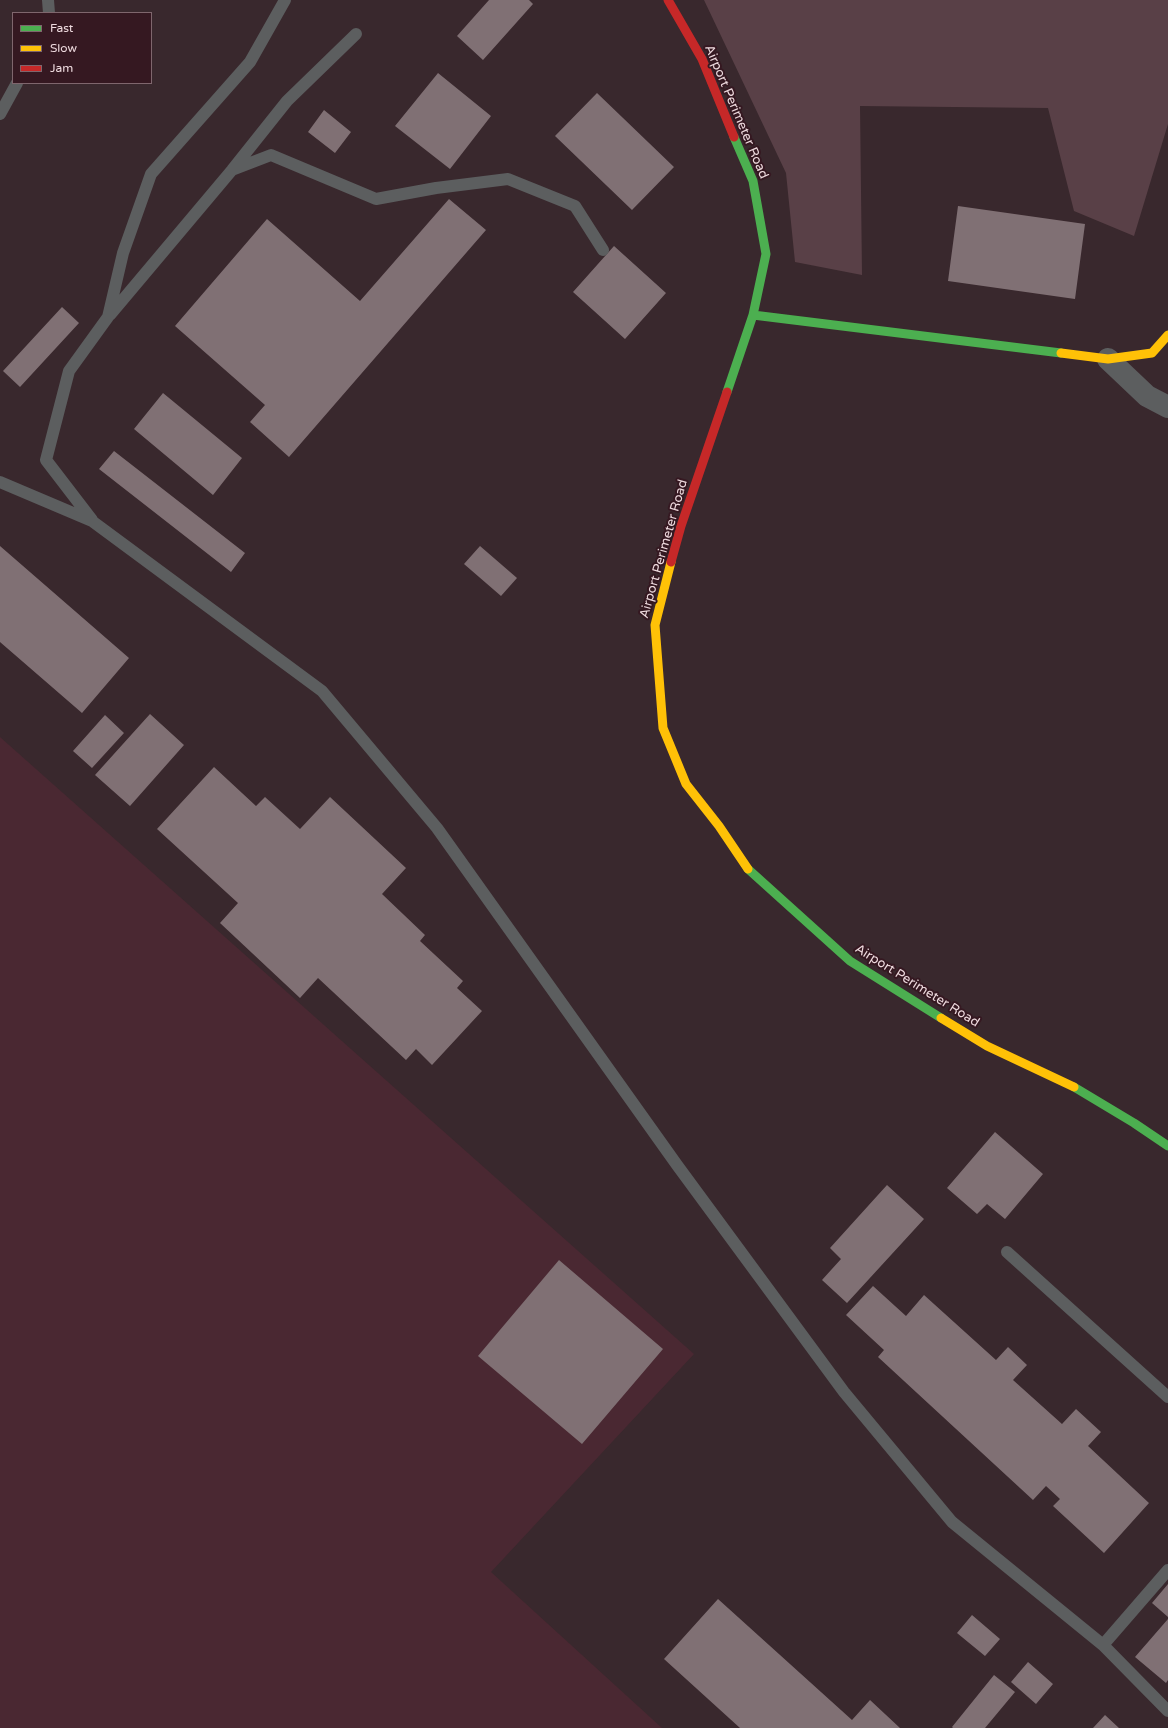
<!DOCTYPE html>
<style>
body{margin:0}
#map{position:relative;width:1168px;height:1728px;overflow:hidden;background:#39282d;font-family:"Varela Round",sans-serif}
canvas{display:block}
.legend{position:absolute;left:12px;top:12px;width:140px;height:72px;box-sizing:border-box;background:#351821;border:1px solid #7f666d;margin:0;padding:5px 7px;list-style:none;font-size:12px;color:#eedade}
.legend li{display:flex;align-items:center;gap:8px;height:20px}
.legend b{width:20px;border:1px solid #7f666d}
</style>
<div id="map">
<canvas width="1168" height="1728"></canvas>
<ul class="legend">
<li><b style="height:5px;background:#4caf50"></b>Fast</li>
<li><b style="height:5px;background:#ffc107"></b>Slow</li>
<li><b style="height:5px;background:#c62828"></b>Jam</li>
</ul>
</div>
<script>
const context = document.querySelector('canvas').getContext('2d');
context.lineJoin = 'round';
function fillPath(path, color) {
  context.fillStyle = color;
  context.fill(path, 'evenodd');
}
function strokePath(path, color, width, dash) {
  context.strokeStyle = color;
  context.lineWidth = width;
  context.lineCap = dash ? 'butt' : 'round';
  context.setLineDash(dash || []);
  context.stroke(path);
}
function write(font, color, halo, rows, align = 'center') {
  context.font = font + ' "Varela Round",sans-serif';
  context.lineWidth = 4;
  context.setLineDash([]);
  context.textBaseline = 'middle';
  context.strokeStyle = halo;
  context.fillStyle = color;
  for (const [text, x, y, turn = 0] of rows) {
    context.save();
    context.translate(x, y);
    context.rotate((+turn || 0) * Math.PI / 180);
    context.textAlign = isNaN(turn) ? turn : align;
    if (halo) context.strokeText(text, 0, 0);
    context.fillText(text, 0, 0);
    context.restore();
  }
}
fillPath(new Path2D(`
 M 0,737 L 694,1354 L 491,1572 L 662,1728 L 0,1728 Z`), '#4a2832');
fillPath(new Path2D(`
 M 704,0 L 1168,0 L 1168,124 L 1134,236 L 1074,211 L 1048,108 L 860,106 L 862,275 L 795,262 L 786,173 Z`), '#594047');
fillPath(new Path2D(`
 M 489,0 L 529,0 L 533,4 L 483,60 L 457,36 Z
 M 438,73 L 491,116 L 450,169 L 395,126 Z
 M 597,93 L 674,167 L 632,210 L 555,136 Z
 M 324,110 L 351,132 L 335,153 L 308,132 Z
 M 449,199 L 486,230 L 289,457 L 250,422 L 265,405 L 175,326 L 267,219 L 360,301 Z
 M 958,206 L 1085,224 L 1075,299 L 948,281 Z
 M 614,246 L 666,293 L 625,339 L 573,292 Z
 M 62,307 L 79,323 L 20,387 L 3,371 Z
 M 163,393 L 242,458 L 213,495 L 134,429 Z
 M 114,451 L 245,553 L 231,572 L 99,469 Z
 M 0,546 L 129,658 L 82,713 L 0,642 Z
 M 480,546 L 517,578 L 501,596 L 464,564 Z
 M 150,714 L 184,745 L 130,806 L 95,775 Z
 M 105,715 L 124,733 L 92,768 L 73,751 Z
 M 214,767 L 256,806 L 265,797 L 300,829 L 330,797 L 406,868 L 382,894 L 425,935 L 420,941 L 463,981 L 457,988 L 482,1011 L 432,1065 L 416,1049 L 406,1060 L 318,978 L 300,998 L 220,923 L 238,903 L 157,829 Z
 M 995,1132 L 1043,1174 L 1005,1219 L 987,1204 L 977,1214 L 947,1188 Z
 M 887,1185 L 924,1219 L 847,1303 L 822,1280 L 841,1259 L 830,1248 Z
 M 559,1260 L 663,1349 L 582,1444 L 478,1356 Z
 M 873,1286 L 906,1316 L 924,1295 L 996,1360 L 1008,1347 L 1027,1365 L 1013,1380 L 1062,1424 L 1076,1409 L 1101,1432 L 1088,1446 L 1149,1503 L 1104,1553 L 1053,1506 L 1060,1499 L 1046,1486 L 1033,1500 L 878,1357 L 884,1350 L 846,1315 Z
 M 1168,1584 L 1168,1617 L 1152,1603 Z
 M 718,1599 L 852,1720 L 870,1700 L 900,1728 L 740,1728 L 664,1659 Z
 M 972,1615 L 1000,1639 L 985,1656 L 957,1633 Z
 M 1168,1619 L 1168,1680 L 1166,1683 L 1135,1657 Z
 M 1028,1662 L 1053,1684 L 1036,1704 L 1011,1682 Z
 M 994,1675 L 1015,1692 L 985,1728 L 953,1728 L 952,1727 Z
 M 1105,1715 L 1119,1728 L 1093,1728 Z`), '#807074');
strokePath(new Path2D(`
 M 48,0 L 49,13
 M 0,114 L 17,83
 M 232,170 L 271,155 L 376,199 L 436,188 L 508,179 L 575,206 L 603,250
 M 110,315 L 232,170 L 287,101 L 356,34
 M 0,482 L 92,521 L 322,691 L 437,828 L 677,1165 L 844,1392 L 952,1522 L 1103,1645 L 1168,1711
 M 92,520 L 46,460 L 69,371 L 108,317 L 123,253 L 151,174 L 250,62 L 285,0
 M 1007,1252 L 1168,1397
 M 1103,1645 L 1168,1570`), '#5c5e5f', 12);
strokePath(new Path2D(`
 M 1108,359 L 1147,396 L 1168,407`), '#5c5e5f', 22);
strokePath(new Path2D(`
 M 753,315 L 1061,353
 M 727,392 L 753,315 L 766,254 L 753,181 L 734,137
 M 748,869 L 850,961 L 941,1018
 M 1074,1087 L 1134,1123 L 1168,1146`), '#4caf50', 9);
strokePath(new Path2D(`
 M 1061,353 L 1108,359 L 1152,353 L 1168,335
 M 671,562 L 655,625 L 663,728 L 686,784 L 719,826 L 748,869
 M 941,1018 L 987,1046 L 1074,1087`), '#ffc107', 9);
strokePath(new Path2D(`
 M 668,0 L 702,59 L 734,137
 M 671,562 L 681,526 L 727,392`), '#c62828', 9);
write('13px', '#eedade', '#351821', [
 ["Airport Perimeter Road",736,112,67],
 ["Airport Perimeter Road",664,549,-74],
 ["Airport Perimeter Road",917,986,32]
]);
</script>
